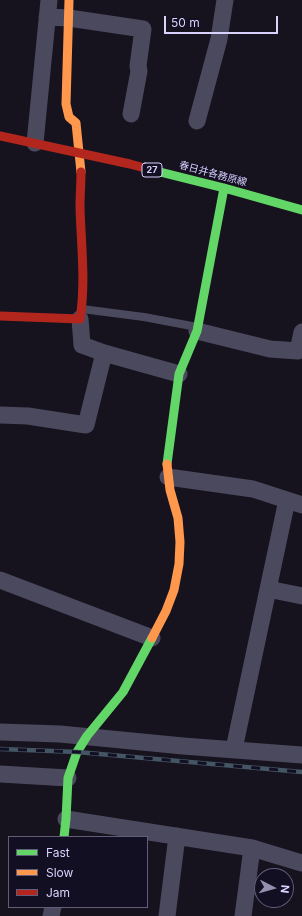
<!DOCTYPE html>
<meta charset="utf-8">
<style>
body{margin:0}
#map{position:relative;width:302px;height:916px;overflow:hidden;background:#16131e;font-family:Inter,sans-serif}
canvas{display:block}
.legend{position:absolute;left:8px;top:836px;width:140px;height:72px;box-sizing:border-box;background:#130f22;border:1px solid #625d79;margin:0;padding:5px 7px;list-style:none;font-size:12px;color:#d8d2fc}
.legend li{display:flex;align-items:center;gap:8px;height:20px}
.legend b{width:20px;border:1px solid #625d79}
.north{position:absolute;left:254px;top:868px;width:40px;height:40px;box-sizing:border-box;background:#130f22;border:1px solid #625d79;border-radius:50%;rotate:96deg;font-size:11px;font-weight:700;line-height:16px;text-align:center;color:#d8d2fc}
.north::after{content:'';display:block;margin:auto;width:14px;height:18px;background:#948fae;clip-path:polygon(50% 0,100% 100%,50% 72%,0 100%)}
.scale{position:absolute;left:164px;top:16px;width:114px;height:18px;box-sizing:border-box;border:2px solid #d8d2fc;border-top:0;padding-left:5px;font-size:12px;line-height:14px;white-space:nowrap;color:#d8d2fc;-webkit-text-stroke:3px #130f22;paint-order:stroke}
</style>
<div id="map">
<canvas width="302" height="916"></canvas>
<ul class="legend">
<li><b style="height:5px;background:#63d668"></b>Fast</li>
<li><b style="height:5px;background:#ff974d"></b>Slow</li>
<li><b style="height:5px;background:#b3261e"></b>Jam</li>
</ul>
<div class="north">N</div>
<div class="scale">50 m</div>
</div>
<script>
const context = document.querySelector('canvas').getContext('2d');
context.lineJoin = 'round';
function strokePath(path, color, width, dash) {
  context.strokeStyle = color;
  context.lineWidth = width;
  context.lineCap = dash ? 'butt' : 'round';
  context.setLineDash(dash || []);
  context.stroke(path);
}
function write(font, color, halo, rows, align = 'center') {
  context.font = font + ' Inter,"Noto Sans JP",sans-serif';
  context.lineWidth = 3;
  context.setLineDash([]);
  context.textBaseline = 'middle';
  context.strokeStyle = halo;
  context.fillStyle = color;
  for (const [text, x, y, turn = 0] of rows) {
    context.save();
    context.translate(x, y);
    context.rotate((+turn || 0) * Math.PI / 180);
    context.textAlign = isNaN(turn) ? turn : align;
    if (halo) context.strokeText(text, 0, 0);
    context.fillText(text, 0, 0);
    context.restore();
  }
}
strokePath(new Path2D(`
 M 82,309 L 144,317 L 197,327`), '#4b495e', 8);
strokePath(new Path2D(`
 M 47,17 L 69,18 L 143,29 L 138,66 L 139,71 L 131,114
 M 197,121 L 219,39 L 225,0
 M 35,143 L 49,0
 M 80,319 L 82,345 L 104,353 L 179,374
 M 197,331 L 270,349 L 298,351 L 302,332
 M 0,415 L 28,416 L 86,425 L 104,353
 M 168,477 L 253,489 L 302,505
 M 0,580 L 152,638
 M 268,589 L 302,596
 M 0,732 L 60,734 L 183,746 L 302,755
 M 234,749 L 287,500
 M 0,774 L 68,778
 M 66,819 L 252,848 L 302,863
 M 51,916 L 53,907
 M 167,916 L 177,836
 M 243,916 L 252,848`), '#4b495e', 17);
strokePath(new Path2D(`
 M 152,170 L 224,188 L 302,210
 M 167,464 L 179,374 L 197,331 L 224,188
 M 64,837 L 66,819 L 68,778 L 77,752 L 87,736 L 123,692 L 152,638`), '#63d668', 9);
strokePath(new Path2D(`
 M 69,0 L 66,104 L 69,117 L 76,123 L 81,172
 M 152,638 L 166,611 L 174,590 L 179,564 L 180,542 L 178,518 L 170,490 L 167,464`), '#ff974d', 9);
strokePath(new Path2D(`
 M 0,136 L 130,164 L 152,170
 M 0,316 L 80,319 C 86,282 81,244 80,207 C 80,195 81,184 81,172`), '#b3261e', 9);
const rail = new Path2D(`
 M 0,749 L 77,752 L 302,772`);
strokePath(rail, '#445665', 4.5);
strokePath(rail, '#130f22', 3, [9]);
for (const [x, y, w] of [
 [152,170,20]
]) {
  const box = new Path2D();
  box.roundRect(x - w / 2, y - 7, w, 14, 3);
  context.fillStyle = '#130f22';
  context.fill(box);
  strokePath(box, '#d8d2fc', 1);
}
write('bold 9px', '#d8d2fc', null, [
 ["27",152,170]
]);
write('10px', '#d8d2fc', '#130f22', [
 ["春日井各務原線",213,174,15]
]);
</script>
